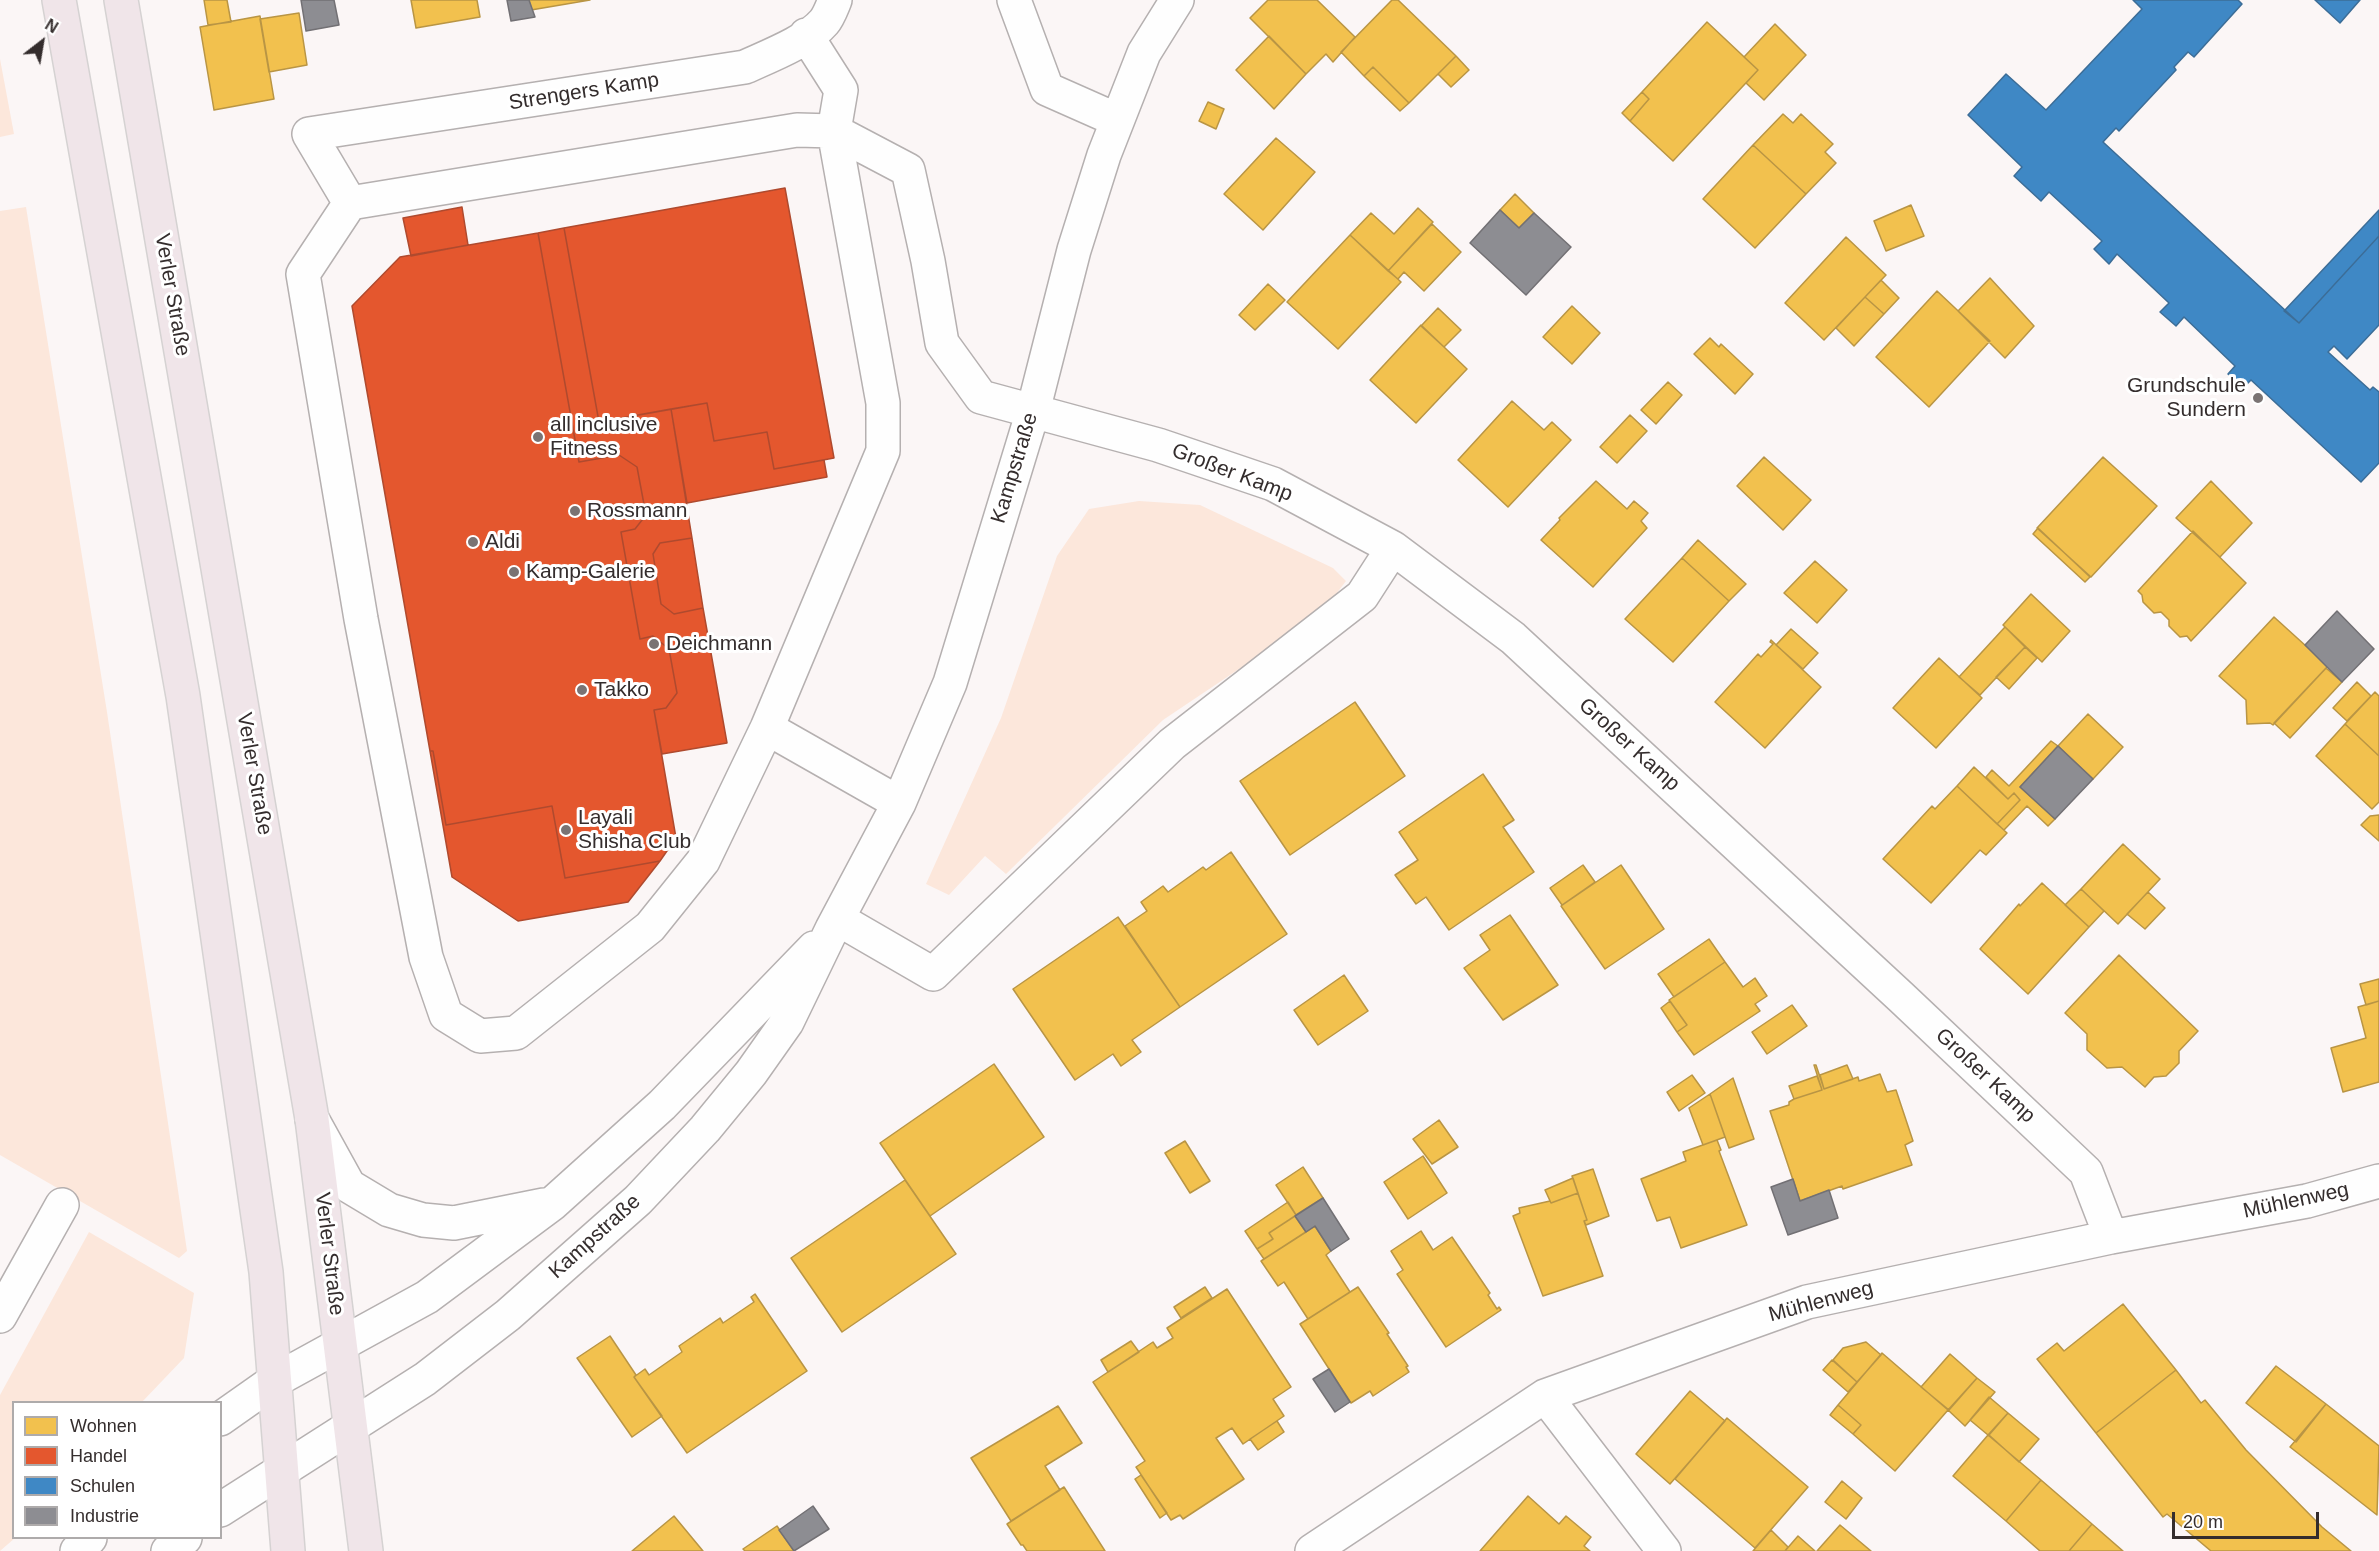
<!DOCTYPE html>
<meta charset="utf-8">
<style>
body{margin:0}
#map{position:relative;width:2379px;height:1551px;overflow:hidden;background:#fbf6f6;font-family:Helvetica,sans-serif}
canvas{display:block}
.legend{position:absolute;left:12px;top:1401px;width:210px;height:138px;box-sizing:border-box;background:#fff;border:2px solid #aeabab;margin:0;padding:8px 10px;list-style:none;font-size:18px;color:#342d2d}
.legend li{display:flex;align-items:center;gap:12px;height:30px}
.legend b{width:30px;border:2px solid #aeabab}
.north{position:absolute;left:12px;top:12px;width:60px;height:60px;-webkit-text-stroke:4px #fff;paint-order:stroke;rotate:31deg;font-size:16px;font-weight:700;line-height:24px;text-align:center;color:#342d2d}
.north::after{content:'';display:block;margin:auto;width:21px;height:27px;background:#342d2d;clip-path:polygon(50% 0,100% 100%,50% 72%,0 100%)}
.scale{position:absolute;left:2172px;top:1512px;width:147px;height:27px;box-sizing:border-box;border:3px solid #342d2d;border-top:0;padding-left:8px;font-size:18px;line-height:21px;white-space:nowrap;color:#342d2d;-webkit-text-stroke:4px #fff;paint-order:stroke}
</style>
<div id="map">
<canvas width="2379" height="1551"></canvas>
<ul class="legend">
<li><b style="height:16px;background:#f2c14e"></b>Wohnen</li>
<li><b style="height:16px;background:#e4572e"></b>Handel</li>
<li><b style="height:16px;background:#3f88c5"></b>Schulen</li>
<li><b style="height:16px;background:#8d8d92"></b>Industrie</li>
</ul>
<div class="north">N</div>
<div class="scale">20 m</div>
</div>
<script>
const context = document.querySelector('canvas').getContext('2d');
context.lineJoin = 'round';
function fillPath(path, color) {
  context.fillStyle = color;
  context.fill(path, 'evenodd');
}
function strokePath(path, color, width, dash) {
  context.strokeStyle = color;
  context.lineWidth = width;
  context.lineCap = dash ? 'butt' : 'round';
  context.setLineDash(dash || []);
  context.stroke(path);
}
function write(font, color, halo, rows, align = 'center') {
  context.font = font + ' Helvetica,sans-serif';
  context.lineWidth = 6;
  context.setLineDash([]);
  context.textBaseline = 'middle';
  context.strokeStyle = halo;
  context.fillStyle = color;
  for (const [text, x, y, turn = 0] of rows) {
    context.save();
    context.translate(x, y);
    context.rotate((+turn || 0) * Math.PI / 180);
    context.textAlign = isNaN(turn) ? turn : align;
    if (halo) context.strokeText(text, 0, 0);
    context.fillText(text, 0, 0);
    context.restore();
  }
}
fillPath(new Path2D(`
 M 0,59 L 14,134 L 0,137 Z
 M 26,207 L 107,712 L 187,1251 L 179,1258 L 0,1155 L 0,211 Z
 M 1139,501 L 1200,505 L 1333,568 L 1346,581 L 1321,614 L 1163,720 L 1006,874 L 985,856 L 949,895 L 926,884 L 1001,718 L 1057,556 L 1089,509 Z
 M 89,1232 L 194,1293 L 184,1358 L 142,1402 L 14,1402 L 15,1538 L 0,1551 L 0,1395 Z`), '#fce7db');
const homes = new Path2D(`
 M 204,0 L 227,0 L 231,22 L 208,25 Z
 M 411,0 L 477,0 L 480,17 L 416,28 Z
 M 529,0 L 590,0 L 531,10 Z
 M 1268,0 L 1317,0 L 1355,37 L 1333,62 L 1326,54 L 1306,74 L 1250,18 Z
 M 1392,0 L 1398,0 L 1456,56 L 1409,103 L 1373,67 L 1364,76 L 1341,52 Z
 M 299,13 L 307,65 L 269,72 L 260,19 Z
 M 260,16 L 274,99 L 214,110 L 200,27 Z
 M 1707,22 L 1758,70 L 1673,161 L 1630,121 L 1649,99 L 1642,92 Z
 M 1775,24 L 1806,55 L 1764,100 L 1746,83 L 1758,70 L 1744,57 Z
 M 1269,36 L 1306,74 L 1274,109 L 1236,70 Z
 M 1456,56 L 1469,70 L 1451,87 L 1438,74 Z
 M 1373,67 L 1409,103 L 1400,111 L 1364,76 Z
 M 1642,92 L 1649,99 L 1630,121 L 1622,113 Z
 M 1208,102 L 1224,109 L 1216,129 L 1199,121 Z
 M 1783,114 L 1793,123 L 1801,114 L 1833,144 L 1825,152 L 1836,163 L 1806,194 L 1753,145 Z
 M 1276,138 L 1315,172 L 1263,230 L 1224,194 Z
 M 1753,145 L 1806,194 L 1755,248 L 1703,199 Z
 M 1515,194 L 1534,213 L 1519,228 L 1500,210 Z
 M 1911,205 L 1924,236 L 1886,251 L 1874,221 Z
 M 1418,208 L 1433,222 L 1388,271 L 1350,235 L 1371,213 L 1394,234 Z
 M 1432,224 L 1461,252 L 1424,291 L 1404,272 L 1398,279 L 1388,271 Z
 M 1350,235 L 1401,282 L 1338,349 L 1287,302 Z
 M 1846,237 L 1886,275 L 1824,340 L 1785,303 Z
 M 1990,278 L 2034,326 L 2005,358 L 1958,311 Z
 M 1881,280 L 1899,298 L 1884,314 L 1865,297 Z
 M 1268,284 L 1285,300 L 1255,330 L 1239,315 Z
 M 1937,291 L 1990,341 L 1929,407 L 1876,357 Z
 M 1865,297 L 1884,314 L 1854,346 L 1836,328 Z
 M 1572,306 L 1600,333 L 1572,364 L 1543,337 Z
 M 1438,308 L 1461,330 L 1444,347 L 1421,326 Z
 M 1421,325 L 1467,369 L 1416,423 L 1370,380 Z
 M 1710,338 L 1719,347 L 1721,344 L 1753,374 L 1735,394 L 1694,354 Z
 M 1668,382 L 1682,395 L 1656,424 L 1641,410 Z
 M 1512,401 L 1544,430 L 1552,422 L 1571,440 L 1508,507 L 1458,460 Z
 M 1630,415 L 1647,431 L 1617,463 L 1600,447 Z
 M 1764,457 L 1811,500 L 1783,530 L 1737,486 Z
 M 2103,457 L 2157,506 L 2091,577 L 2037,528 Z
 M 1596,481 L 1627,509 L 1634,501 L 1648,513 L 1641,521 L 1647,528 L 1593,587 L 1541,540 L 1560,520 L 1559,518 Z
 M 2211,481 L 2252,523 L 2220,557 L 2176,518 Z
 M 2038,528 L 2090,577 L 2085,582 L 2033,534 Z
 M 2193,531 L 2246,583 L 2191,641 L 2187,636 L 2180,637 L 2169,626 L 2169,620 L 2161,612 L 2154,613 L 2143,602 L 2142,595 L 2138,591 Z
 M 1698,540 L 1746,584 L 1729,601 L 1682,558 Z
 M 1682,558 L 1729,601 L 1673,662 L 1625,619 Z
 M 1815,561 L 1847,590 L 1817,623 L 1784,593 Z
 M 2031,594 L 2070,631 L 2042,662 L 2003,625 Z
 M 2274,617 L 2328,666 L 2273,725 L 2270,723 L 2247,724 L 2246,700 L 2219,676 Z
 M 2005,627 L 2025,647 L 1980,695 L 1959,677 Z
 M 1791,629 L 1818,653 L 1803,669 L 1776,645 Z
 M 1771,640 L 1821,687 L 1765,748 L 1715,702 L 1758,654 L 1761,657 L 1773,644 L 1770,642 Z
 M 2025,647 L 2037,658 L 2009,689 L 1996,677 Z
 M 1939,658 L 1982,698 L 1936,748 L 1893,708 Z
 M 2326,668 L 2342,682 L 2290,738 L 2274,723 Z
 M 2357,682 L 2371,696 L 2347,721 L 2333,708 Z
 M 2375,692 L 2379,696 L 2379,756 L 2345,724 Z
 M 1355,702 L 1405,776 L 1290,855 L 1240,781 Z
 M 2088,714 L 2123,747 L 2093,779 L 2058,746 Z
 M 2345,724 L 2379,756 L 2379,802 L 2372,809 L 2316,756 Z
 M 2051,741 L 2058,746 L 2020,787 L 2055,819 L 2048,826 L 2027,806 L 2004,830 L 1997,824 L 2020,800 L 2014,793 L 2008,799 L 1986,777 L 1992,770 L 2009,786 Z
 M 1974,767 L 2008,799 L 2014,793 L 2020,800 L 1997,824 L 1957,786 Z
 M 1483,774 L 1514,820 L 1503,827 L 1534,872 L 1449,930 L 1426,897 L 1416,904 L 1395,875 L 1418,860 L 1399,832 Z
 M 1957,786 L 2007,833 L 1986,855 L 1980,850 L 1931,903 L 1883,859 L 1932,806 L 1935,809 Z
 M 2379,815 L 2379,841 L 2361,825 L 2370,816 Z
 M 2123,844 L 2160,879 L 2118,924 L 2081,889 Z
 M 1231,852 L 1287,934 L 1180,1007 L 1125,926 L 1147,911 L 1141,902 L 1163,886 L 1168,892 L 1203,867 L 1206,870 Z
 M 1583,865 L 1595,882 L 1562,905 L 1550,888 Z
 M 1621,865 L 1664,929 L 1605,969 L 1561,906 Z
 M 2042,883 L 2089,927 L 2028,994 L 1980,949 L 2019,904 L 2020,906 Z
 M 2081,889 L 2104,911 L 2089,927 L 2065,905 Z
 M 2148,892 L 2165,908 L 2145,929 L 2127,914 Z
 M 1510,915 L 1558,985 L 1503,1020 L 1464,968 L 1490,950 L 1480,935 Z
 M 1118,917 L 1180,1007 L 1132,1040 L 1141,1052 L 1121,1066 L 1113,1054 L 1075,1080 L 1013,989 Z
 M 1709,939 L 1725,962 L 1674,997 L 1658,974 Z
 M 2119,955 L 2198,1031 L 2179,1051 L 2179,1063 L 2166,1076 L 2154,1077 L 2145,1087 L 2122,1067 L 2107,1068 L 2087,1050 L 2087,1034 L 2065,1013 Z
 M 1725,962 L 1743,987 L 1755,978 L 1767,996 L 1755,1004 L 1760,1011 L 1694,1055 L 1677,1032 L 1687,1025 L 1669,1000 Z
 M 1344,975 L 1368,1011 L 1318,1045 L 1294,1010 Z
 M 2379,979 L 2379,1001 L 2366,1005 L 2360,984 Z
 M 1670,1001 L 1687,1025 L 1677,1032 L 1661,1008 Z
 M 2379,1001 L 2379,1082 L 2343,1092 L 2331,1048 L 2366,1038 L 2358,1007 Z
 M 1792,1005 L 1807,1026 L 1767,1054 L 1752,1032 Z
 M 994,1064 L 1044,1137 L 930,1216 L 880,1143 Z
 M 1814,1065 L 1816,1065 L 1824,1089 L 1858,1077 L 1859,1081 L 1880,1074 L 1887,1092 L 1896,1090 L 1913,1141 L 1905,1145 L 1912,1165 L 1843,1189 L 1842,1186 L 1800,1201 L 1770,1111 L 1789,1105 L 1789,1102 L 1794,1099 L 1822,1090 Z
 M 1847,1065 L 1853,1079 L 1824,1089 L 1820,1075 Z
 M 1692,1075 L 1705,1093 L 1679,1111 L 1667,1092 Z
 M 1817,1076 L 1822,1090 L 1794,1099 L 1789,1086 Z
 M 1733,1078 L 1754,1139 L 1729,1148 L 1710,1094 Z
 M 1710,1094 L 1725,1137 L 1703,1145 L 1689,1108 Z
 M 1439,1120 L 1458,1147 L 1432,1164 L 1413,1139 Z
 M 1717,1140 L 1721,1150 L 1719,1151 L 1747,1225 L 1681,1248 L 1670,1217 L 1657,1221 L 1641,1179 L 1686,1161 L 1683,1152 Z
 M 1185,1141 L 1210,1181 L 1190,1193 L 1165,1153 Z
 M 1423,1156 L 1447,1193 L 1408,1219 L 1384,1182 Z
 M 1303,1167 L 1323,1198 L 1296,1215 L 1276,1185 Z
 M 1593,1169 L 1609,1216 L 1586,1225 L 1584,1221 L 1587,1220 L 1572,1176 Z
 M 1573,1178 L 1578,1193 L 1551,1203 L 1545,1190 Z
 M 905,1180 L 956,1254 L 842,1332 L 791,1258 Z
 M 1578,1193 L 1587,1220 L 1584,1221 L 1603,1276 L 1543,1296 L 1513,1216 L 1520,1213 L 1519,1208 L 1550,1201 L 1551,1203 Z
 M 1288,1202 L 1296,1215 L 1269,1233 L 1273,1239 L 1257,1249 L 1245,1231 Z
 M 1295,1216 L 1306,1232 L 1264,1259 L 1257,1249 L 1273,1239 L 1269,1233 Z
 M 1315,1226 L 1331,1251 L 1326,1255 L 1350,1292 L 1308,1319 L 1284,1282 L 1278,1286 L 1261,1261 Z
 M 1421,1231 L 1433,1250 L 1452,1237 L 1490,1293 L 1488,1295 L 1497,1309 L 1499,1307 L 1501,1310 L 1446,1347 L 1397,1274 L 1403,1270 L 1391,1251 Z
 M 1205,1287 L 1212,1298 L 1181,1318 L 1174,1307 Z
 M 1358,1287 L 1389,1333 L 1387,1334 L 1408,1366 L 1406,1367 L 1409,1372 L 1373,1396 L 1370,1391 L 1351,1403 L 1300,1324 Z
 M 1227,1289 L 1291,1387 L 1273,1399 L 1284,1416 L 1243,1444 L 1232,1428 L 1216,1438 L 1244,1479 L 1183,1519 L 1180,1515 L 1171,1520 L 1136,1467 L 1145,1461 L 1093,1382 L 1153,1342 L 1157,1348 L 1173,1338 L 1167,1328 Z
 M 755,1294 L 807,1371 L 687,1453 L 634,1377 L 645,1369 L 649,1375 L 682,1352 L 679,1346 L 720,1318 L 723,1323 L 754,1302 L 751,1297 Z
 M 2123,1304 L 2176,1370 L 2096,1433 L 2037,1359 L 2057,1343 L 2064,1351 Z
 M 610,1336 L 636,1375 L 634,1377 L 662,1416 L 632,1437 L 577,1358 Z
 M 1131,1341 L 1139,1352 L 1108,1372 L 1101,1360 Z
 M 1866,1342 L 1881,1355 L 1857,1382 L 1833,1360 L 1843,1348 Z
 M 1882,1353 L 1948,1410 L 1895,1471 L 1853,1434 L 1861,1425 L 1838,1405 Z
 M 1950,1354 L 1977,1378 L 1949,1410 L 1921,1387 Z
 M 1832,1360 L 1857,1382 L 1848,1392 L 1823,1370 Z
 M 2276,1366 L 2326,1404 L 2296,1442 L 2246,1403 Z
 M 2176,1370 L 2201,1403 L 2205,1400 L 2246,1450 L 2322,1527 L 2351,1551 L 2211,1551 L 2167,1514 L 2163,1517 L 2096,1433 Z
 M 1977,1378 L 1995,1392 L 1965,1426 L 1948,1410 Z
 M 1690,1391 L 1725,1421 L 1670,1484 L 1636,1454 Z
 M 1989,1397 L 2008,1413 L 1988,1435 L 1970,1420 Z
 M 2326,1404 L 2379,1446 L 2377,1515 L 2290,1447 Z
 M 1838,1405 L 1861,1425 L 1853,1434 L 1830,1415 Z
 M 1058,1406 L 1082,1443 L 1045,1466 L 1060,1490 L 1011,1521 L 971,1458 Z
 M 2008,1413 L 2039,1439 L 2019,1462 L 1989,1435 Z
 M 1727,1418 L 1808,1487 L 1755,1548 L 1675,1479 Z
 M 1277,1421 L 1284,1432 L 1258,1450 L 1250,1439 Z
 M 1988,1435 L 2041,1480 L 2006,1521 L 1953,1476 Z
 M 1141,1475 L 1167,1513 L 1160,1518 L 1135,1479 Z
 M 2041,1480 L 2092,1524 L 2069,1551 L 2040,1551 L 2006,1521 Z
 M 1842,1481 L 1862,1498 L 1846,1519 L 1825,1502 Z
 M 1064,1487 L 1105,1551 L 1027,1551 L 1023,1545 L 1021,1545 L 1007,1524 Z
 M 1528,1496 L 1559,1524 L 1566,1516 L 1591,1537 L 1584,1546 L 1590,1551 L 1480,1551 Z
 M 674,1516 L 703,1551 L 632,1551 Z
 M 2092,1524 L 2123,1551 L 2069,1551 Z
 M 1840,1525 L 1871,1551 L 1817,1551 Z
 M 777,1526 L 794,1551 L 745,1551 L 743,1549 Z
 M 1771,1530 L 1788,1547 L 1785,1551 L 1753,1551 Z
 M 1798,1536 L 1815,1551 L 1785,1551 Z`);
fillPath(homes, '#f2c14e');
strokePath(homes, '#b99544', 1.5);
const shops = new Path2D(`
 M 785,188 L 834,458 L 774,469 L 767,432 L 714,441 L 707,403 L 599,422 L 564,228 Z
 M 462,207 L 468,245 L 411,256 L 403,218 Z
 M 564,228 L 599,422 L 671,409 L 692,538 L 660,543 L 653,554 L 661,604 L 674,614 L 703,608 L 727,743 L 662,754 L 654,710 L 666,708 L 677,693 L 669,649 L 653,636 L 640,639 L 621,532 L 635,529 L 646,515 L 637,467 L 619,455 L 579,462 L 538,233 Z
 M 538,233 L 579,462 L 619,455 L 637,467 L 646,515 L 635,529 L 621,532 L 640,639 L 653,636 L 669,649 L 677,693 L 666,708 L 654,710 L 676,838 L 660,861 L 565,878 L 552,806 L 446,825 L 433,751 L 430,751 L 352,306 L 400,257 Z
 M 707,403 L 714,441 L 767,432 L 774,469 L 824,460 L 827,477 L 687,503 L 671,409 Z
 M 692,538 L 703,608 L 674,614 L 661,604 L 653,554 L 660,543 Z
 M 430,751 L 433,751 L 446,825 L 552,806 L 565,878 L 660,861 L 628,902 L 518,921 L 452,877 Z`);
fillPath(shops, '#e4572e');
strokePath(shops, '#af4a2e', 1.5);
const schools = new Path2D(`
 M 2133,0 L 2238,0 L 2242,4 L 2194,57 L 2188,52 L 2174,67 L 2176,70 L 2119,131 L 2116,128 L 2103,142 L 2299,323 L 2379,236 L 2379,325 L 2347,359 L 2334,346 L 2328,352 L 2370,390 L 2373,387 L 2379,392 L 2379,463 L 2361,482 L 2251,380 L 2243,388 L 2228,374 L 2235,366 L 2184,317 L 2176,326 L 2160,312 L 2169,303 L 2117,254 L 2109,264 L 2094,249 L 2102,241 L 2049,192 L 2041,201 L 2014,176 L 2022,167 L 1968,115 L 2006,74 L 2046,110 L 2142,9 Z
 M 2315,0 L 2360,0 L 2340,23 Z
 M 2379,210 L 2379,236 L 2299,323 L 2284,311 Z`);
fillPath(schools, '#3f88c5');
strokePath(schools, '#3c6d97', 1.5);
const industry = new Path2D(`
 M 301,0 L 334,0 L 339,25 L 306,31 Z
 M 507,0 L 529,0 L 535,17 L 511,21 Z
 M 1500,210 L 1519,228 L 1534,213 L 1571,247 L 1526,295 L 1470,243 Z
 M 2337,611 L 2374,649 L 2342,682 L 2305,645 Z
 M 2058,746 L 2093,779 L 2055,819 L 2020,787 Z
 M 1793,1179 L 1800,1201 L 1829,1190 L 1838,1218 L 1788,1235 L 1771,1187 Z
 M 1323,1198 L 1349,1239 L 1331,1251 L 1315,1226 L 1306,1232 L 1295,1216 Z
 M 1329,1369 L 1350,1402 L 1335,1412 L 1313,1379 Z
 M 813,1506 L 829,1529 L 794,1551 L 779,1530 Z`);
fillPath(industry, '#8d8d92');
strokePath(industry, '#727074', 1.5);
const minor = new Path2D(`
 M 1014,0 L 1047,89 L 1117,120
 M 806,35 L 841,90 L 834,131 L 883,403 L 883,451 L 767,728 L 703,861 L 650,927 L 516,1033 L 480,1036 L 446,1015 L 426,957 L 361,619 L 303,274 L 350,203 L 797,130 L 834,131 L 908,170 L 928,261 L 942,343 L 981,397 L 1158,445 L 1273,484 L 1393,548 L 1513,638 L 1902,998 L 2086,1172 L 2111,1237
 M 350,203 L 309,134 L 745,67 C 769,56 808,41 824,22 C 829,16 832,7 835,0
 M 767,728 L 899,803
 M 838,919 L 933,974 L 1172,744 L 1362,596 L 1393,548
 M 312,1119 L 349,1186 L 389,1210 L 423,1220 L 454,1223 L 544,1205
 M 0,1316 L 62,1205
 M 1545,1396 L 1664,1551
 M 220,1419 L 274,1381 L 427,1297 L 552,1204 L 662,1105 L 814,948
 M 220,1510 L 425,1379 L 508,1315 L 638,1200 L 705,1129 L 751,1073 L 787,1022 L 832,929 L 899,803 L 950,683 L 1033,411 L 1074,250 L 1104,155 L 1144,53 L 1177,0
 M 77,1551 L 90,1538
 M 168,1551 L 185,1538
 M 1312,1551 L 1545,1396 L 1807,1302 L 2111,1237 L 2307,1201 L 2379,1181`);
const major = new Path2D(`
 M 59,0 L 183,696 L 266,1272 L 288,1551
 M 121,0 L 312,1119 L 366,1551`);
strokePath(minor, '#b5b0b0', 36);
strokePath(major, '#d5d2d2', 36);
strokePath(minor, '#fefefe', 33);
strokePath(major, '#f0e5e9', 33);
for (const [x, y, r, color] of [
 [2258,398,6,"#7a7373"],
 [538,437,6,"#7a7373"],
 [575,511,6,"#7a7373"],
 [473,542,6,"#7a7373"],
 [514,572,6,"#7a7373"],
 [654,644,6,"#7a7373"],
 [582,690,6,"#7a7373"],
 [566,830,6,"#7a7373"]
]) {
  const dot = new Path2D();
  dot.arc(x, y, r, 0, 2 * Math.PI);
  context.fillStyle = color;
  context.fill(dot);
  strokePath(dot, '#fff', 2);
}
write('21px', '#342d2d', '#fff', [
 ["Strengers Kamp",584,92,-9],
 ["Verler Straße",172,295,80],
 ["Kampstraße",1015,468,-73],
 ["Großer Kamp",1232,473,21],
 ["Großer Kamp",1629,745,42],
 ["Verler Straße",254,774,80],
 ["Großer Kamp",1985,1076,43],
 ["Mühlenweg",2296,1201,-12],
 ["Kampstraße",595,1237,-42],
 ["Verler Straße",329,1254,83],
 ["Mühlenweg",1821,1302,-15]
]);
write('21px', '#342d2d', '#fff', [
 ["Grundschule",2246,386,"right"],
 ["Sundern",2246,410,"right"],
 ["all inclusive",550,425],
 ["Fitness",550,449],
 ["Rossmann",587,511],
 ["Aldi",485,542],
 ["Kamp-Galerie",526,572],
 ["Deichmann",666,644],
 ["Takko",594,690],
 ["Layali",578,818],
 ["Shisha Club",578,842]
], 'left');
</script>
